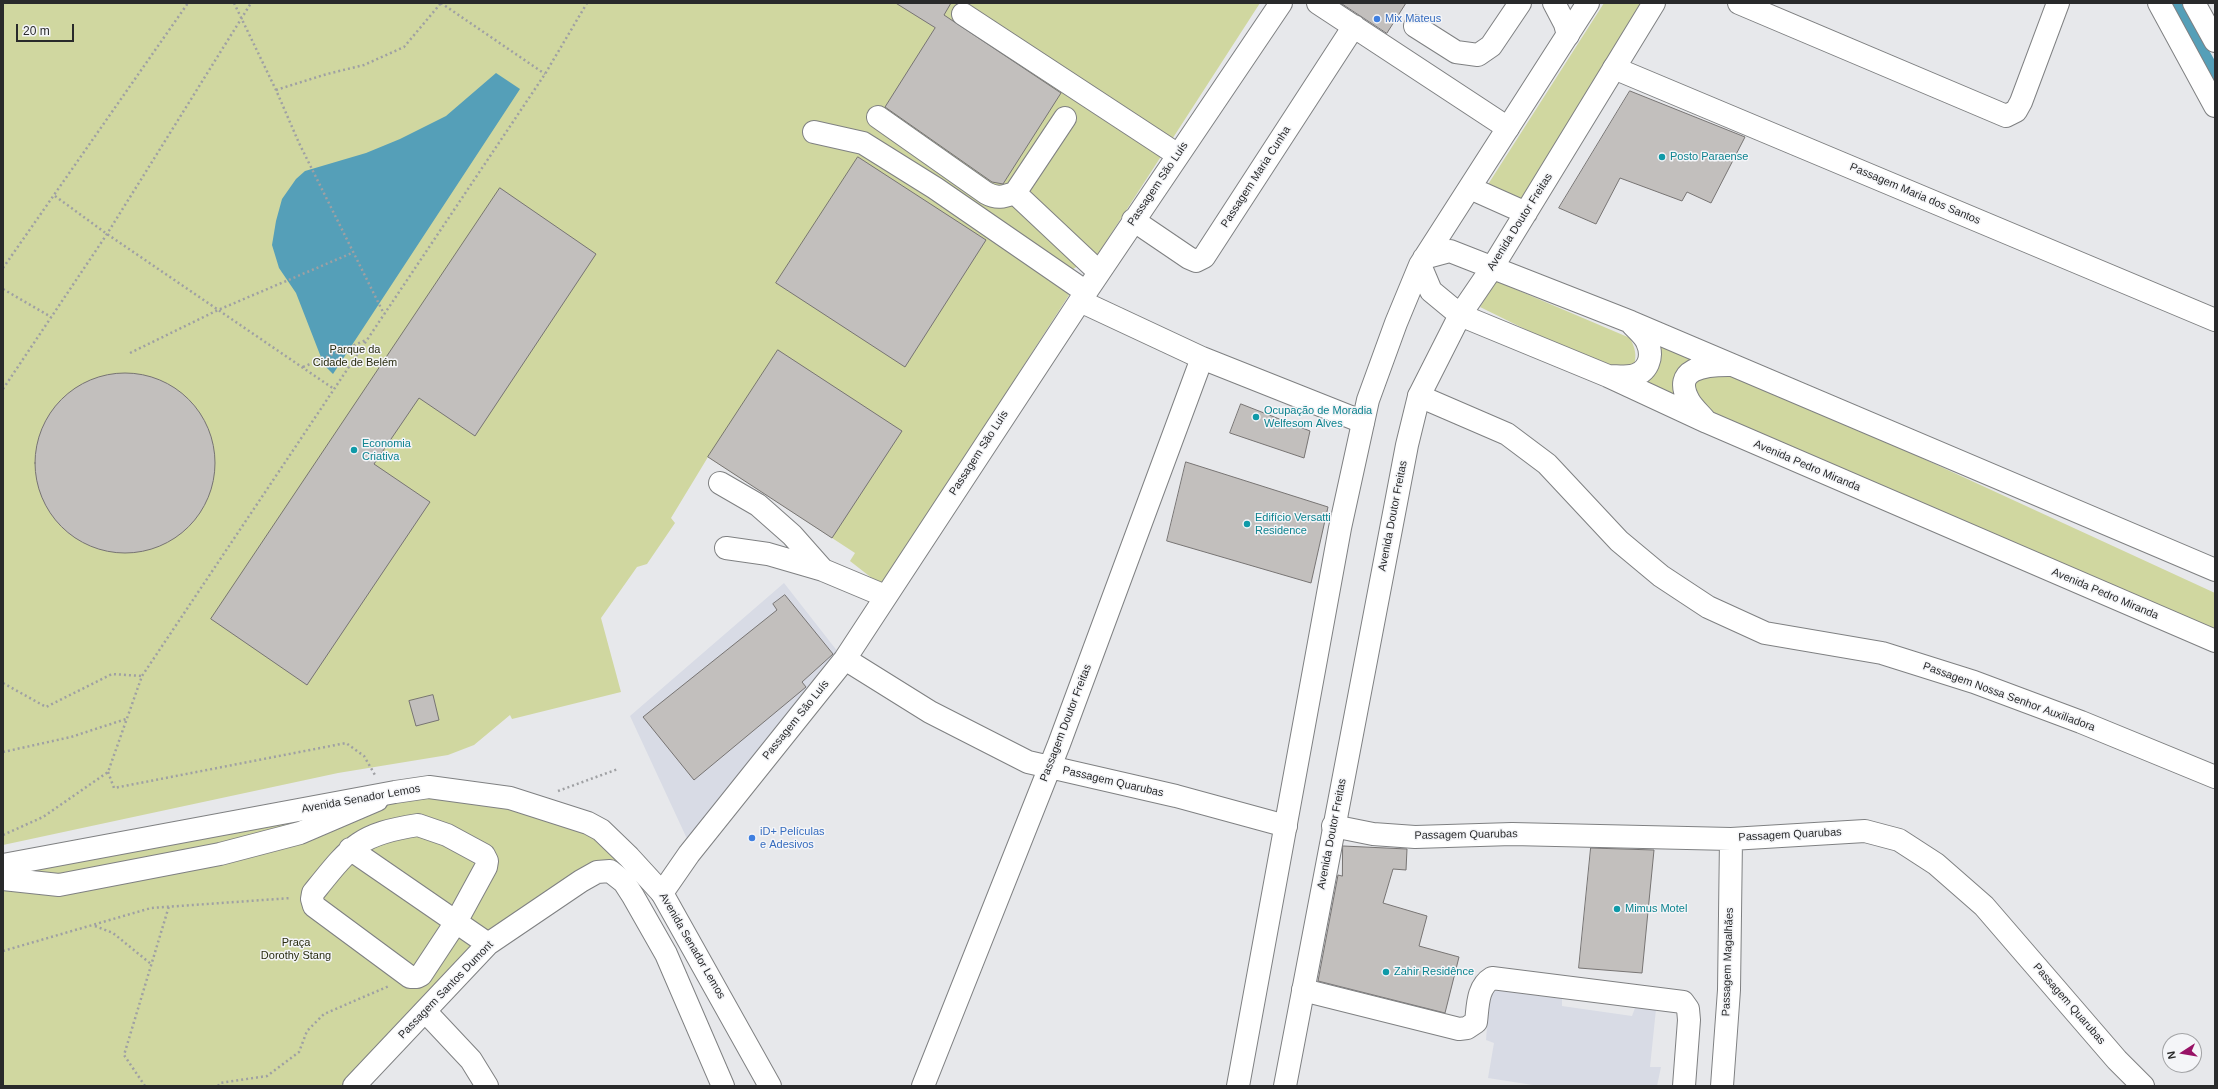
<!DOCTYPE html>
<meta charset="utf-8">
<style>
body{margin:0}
#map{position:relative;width:2218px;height:1089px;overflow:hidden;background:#e7e8eb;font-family:Arial,sans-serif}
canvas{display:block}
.frame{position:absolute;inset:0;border:4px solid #292a2b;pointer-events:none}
.north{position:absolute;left:2162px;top:1033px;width:40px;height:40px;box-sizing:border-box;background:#f4f5f8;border:1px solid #a3a4a6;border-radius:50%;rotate:258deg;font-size:11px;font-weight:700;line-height:16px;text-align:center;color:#292a2b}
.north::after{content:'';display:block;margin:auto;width:14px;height:18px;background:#981266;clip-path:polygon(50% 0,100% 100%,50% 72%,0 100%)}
.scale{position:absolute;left:16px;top:24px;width:58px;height:18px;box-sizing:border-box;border:2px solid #292a2b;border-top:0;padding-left:5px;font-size:12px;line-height:14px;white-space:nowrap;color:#292a2b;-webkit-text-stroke:3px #f4f5f8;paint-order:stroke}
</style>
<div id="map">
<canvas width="2218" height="1089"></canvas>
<div class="frame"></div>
<div class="north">N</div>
<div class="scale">20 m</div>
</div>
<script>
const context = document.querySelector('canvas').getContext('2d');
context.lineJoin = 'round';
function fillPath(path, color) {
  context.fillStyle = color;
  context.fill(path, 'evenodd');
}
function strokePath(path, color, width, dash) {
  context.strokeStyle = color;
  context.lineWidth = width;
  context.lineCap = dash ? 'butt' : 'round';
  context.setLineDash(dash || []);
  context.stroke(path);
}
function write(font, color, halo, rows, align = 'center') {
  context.font = font + ' Arial,sans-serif';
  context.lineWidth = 3;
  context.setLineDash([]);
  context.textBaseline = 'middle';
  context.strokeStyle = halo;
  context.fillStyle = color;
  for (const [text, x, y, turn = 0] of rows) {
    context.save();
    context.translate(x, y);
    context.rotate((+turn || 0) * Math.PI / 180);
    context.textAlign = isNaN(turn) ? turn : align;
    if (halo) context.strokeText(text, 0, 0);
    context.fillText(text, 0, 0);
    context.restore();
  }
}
fillPath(new Path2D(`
 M 784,583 L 838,652 L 689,843 L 630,716 Z
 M 1500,989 L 1562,997 L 1562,1006 L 1632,1016 L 1635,1008 L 1656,1009 L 1650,1067 L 1661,1067 L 1657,1086 L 1539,1086 L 1488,1078 L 1494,1043 L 1486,1040 L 1489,1001 L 1491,993 Z`), '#d8dbe5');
fillPath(new Path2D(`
 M 3,3 L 1260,3 L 1098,254 L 1073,269 L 1061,288 L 1069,295 L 882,586 L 850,561 L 855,553 L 708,457 L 671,518 L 675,523 L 647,564 L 637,567 L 601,618 L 621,692 L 512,719 L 510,715 L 474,745 L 448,755 L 338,773 L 3,845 Z
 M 1604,3 L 1647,3 L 1523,206 L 1487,186 Z
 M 1496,281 L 1630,338 C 1635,348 1637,355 1634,365 L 1604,368 L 1480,307 Z
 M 1650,337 L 1704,360 L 1684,403 L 1628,381 Z
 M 1735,372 L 2215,593 L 2215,629 L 1719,418 L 1695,399 L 1695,377 Z
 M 429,787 L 588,823 L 629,857 L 610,871 L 488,944 L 354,1086 L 3,1086 L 3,867 Z`), '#d0d7a0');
fillPath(new Path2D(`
 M 2168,3 L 2183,3 L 2215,61 L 2215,92 Z
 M 496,73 L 520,89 L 333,374 L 324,365 L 296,293 L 279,268 L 272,245 L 276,221 L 282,199 L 296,179 L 305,171 L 366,153 L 400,139 L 446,116 Z`), '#559fb8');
const building = new Path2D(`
 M 896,3 L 951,3 L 944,15 L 1061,93 L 1003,184 L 992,182 L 885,107 L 935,28 Z
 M 1341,3 L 1406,3 L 1387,33 Z
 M 1630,91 L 1745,137 L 1711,203 L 1687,192 L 1682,201 L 1620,178 L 1596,224 L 1559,208 Z
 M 858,157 L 986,240 L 905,367 L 776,283 Z
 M 500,188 L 596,254 L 475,436 L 419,398 L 374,464 L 430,502 L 307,685 L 211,619 Z
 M 778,350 L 902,431 L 832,538 L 708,457 Z
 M35 463a90 90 0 1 1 180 0a90 90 0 1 1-180 0Z
 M 1241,404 L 1310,431 L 1304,458 L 1230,433 Z
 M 1186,462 L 1328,507 L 1311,583 L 1167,541 Z
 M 785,595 L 833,654 L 802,682 L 806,687 L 694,780 L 643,717 L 777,610 L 773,604 Z
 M 433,695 L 439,720 L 416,726 L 409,701 Z
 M 1343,846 L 1407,849 L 1406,870 L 1393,869 L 1383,903 L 1427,916 L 1419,946 L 1459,957 L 1445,1013 L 1318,981 L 1338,875 L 1342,876 Z
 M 1591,848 L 1654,850 L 1642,973 L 1579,968 Z`);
fillPath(building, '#c2bfbd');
strokePath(building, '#777473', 1);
const minor = new Path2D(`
 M 1318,3 L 1508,128
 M 1554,3 L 1565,24 L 1568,35
 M 1739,3 L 2006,116 L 2016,111 L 2021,102 L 2058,3
 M 2159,3 L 2215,106
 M 2194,3 L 2215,41
 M 963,14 L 1178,155
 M 1415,26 L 1456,52 L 1478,55 L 1491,46 L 1520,3
 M 1614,68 L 2215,320
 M 878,117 L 986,193 C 997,199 1003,197 1015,193
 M 1065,118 L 1015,193 L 1099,272
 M 814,132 L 863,143 L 935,188 L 1086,292
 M 1133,220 L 1189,258 L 1196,261 L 1204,257 L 1354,26
 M 1080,301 L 1202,358 L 1363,422
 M 1419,396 L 1507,434 L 1547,464 L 1619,541 L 1661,576 L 1708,607 L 1765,633 L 1882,653 L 1974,682 L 2081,722 L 2215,777
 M 720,483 L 758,505 L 792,535 L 823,570
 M 726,548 L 768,554 L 823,570 L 885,596
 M 845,659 L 930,712 L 1028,762 L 1176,796 L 1286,826
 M 418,825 L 447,835 L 484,855 L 487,861 L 486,867 L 456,922 L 421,975 L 417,977 L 410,977 L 314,906 L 312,899 L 313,893 C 350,847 358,834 418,825 Z
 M 1333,826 L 1373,834 L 1415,837 L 1512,834 L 1731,839 L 1865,831 L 1899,840 L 1936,864 L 1984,906 L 2117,1060 L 2143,1086
 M 350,849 L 488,944
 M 3,879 L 59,885 L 220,854 L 300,833 L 377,800
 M 662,893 L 689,854 L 845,659 L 1080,301 L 1281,3
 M 1303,990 L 1459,1029 L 1467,1028 L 1476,1022 C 1478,1006 1477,987 1492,978 L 1683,1002 L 1688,1009 L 1689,1020 L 1684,1086
 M 425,1011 L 471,1060 L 487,1086
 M 354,1086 L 488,944 L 581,881 L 597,872 L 610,871 L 624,882 L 633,896 L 666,954 L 723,1086
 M 923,1086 L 1059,744 L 1202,358
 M 1722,1086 L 1729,990 L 1731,839`);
const major = new Path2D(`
 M 1470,188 L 1526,213
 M 1424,258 L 1450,251 L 1631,322 L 2215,570
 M 1420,265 L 1431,291 L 1460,315 L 1608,376 L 1707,422 L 2215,641
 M 1609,376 C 1616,376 1624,377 1631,376 C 1648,373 1654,357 1647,342 C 1644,335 1636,329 1631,323
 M 1705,420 C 1700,414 1693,408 1689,401 C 1671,368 1706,365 1728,365
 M 3,865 L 395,792 L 429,787 L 510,798 L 588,823 L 601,830 L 629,857 L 662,893 L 770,1086
 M 1238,1086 L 1340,528 L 1368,400 L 1396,323 L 1420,265 L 1588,3
 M 1285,1086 L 1407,445 L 1419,396 L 1460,315 L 1492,268 L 1654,3`);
strokePath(minor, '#7f8082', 24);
strokePath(major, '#7f8082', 24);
strokePath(new Path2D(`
 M 234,3 L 276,90 L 299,143 L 384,314
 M 441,3 L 545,74
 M 276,90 L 327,74 L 364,65 L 404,47 L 441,3
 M 55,196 L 107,234 L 334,389
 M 3,268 L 188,3
 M 3,289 L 51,317
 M 130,353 L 218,310 L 352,253
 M 303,367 L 366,340
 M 3,389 L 107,234 L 251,3
 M 3,683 L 46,707 L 112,674 L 142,676
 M 3,752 L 71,737 L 126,719
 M 108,772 L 114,788 L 346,743 L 364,756 L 375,775
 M 558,791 L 618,769
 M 3,835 L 43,817 L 108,772 L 142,676 L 545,74 L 587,3
 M 95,926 L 113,933 L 151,964
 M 3,951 L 151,908 L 291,898
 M 145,1086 L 124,1055 L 169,906
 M 218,1086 L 220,1083 L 267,1076 L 299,1052 L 307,1031 L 324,1014 L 389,986`), '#9fa0a3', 2.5, [2, 3]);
strokePath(minor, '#fff', 22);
strokePath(major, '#fff', 22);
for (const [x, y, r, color] of [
 [1377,19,4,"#3f7fe0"],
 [1662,157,4,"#0f9aa8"],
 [1256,417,4,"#0f9aa8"],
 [354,450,4,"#0f9aa8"],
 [1247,524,4,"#0f9aa8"],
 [752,838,4,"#3f7fe0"],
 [1617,909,4,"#0f9aa8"],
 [1386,972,4,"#0f9aa8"]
]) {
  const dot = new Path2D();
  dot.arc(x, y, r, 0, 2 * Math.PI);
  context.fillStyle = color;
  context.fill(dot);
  strokePath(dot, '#f4f5f8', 1.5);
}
write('11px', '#366cbe', '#f4f5f8', [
 ["Mix Mateus",1385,19],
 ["iD+ Películas",760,832],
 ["e Adesivos",760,845]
], 'left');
write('11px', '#0d838f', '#f4f5f8', [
 ["Posto Paraense",1670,157],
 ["Ocupação de Moradia",1264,411],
 ["Welfesom Alves",1264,424],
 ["Economia",362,444],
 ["Criativa",362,457],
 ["Edifício Versatti",1255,518],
 ["Residence",1255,531],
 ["Mimus Motel",1625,909],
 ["Zahir Residênce",1394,972]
], 'left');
write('11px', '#292a2b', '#f4f5f8', [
 ["Passagem Maria Cunha",1256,177,-57],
 ["Passagem São Luís",1158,184,-56],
 ["Passagem Maria dos Santos",1915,194,23],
 ["Avenida Doutor Freitas",1520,222,-58],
 ["Passagem São Luís",979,453,-57],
 ["Avenida Pedro Miranda",1807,466,23],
 ["Avenida Doutor Freitas",1393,516,-79],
 ["Avenida Pedro Miranda",2105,594,23],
 ["Passagem Nossa Senhor Auxiliadora",2009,697,20],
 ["Passagem São Luís",796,720,-51],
 ["Passagem Doutor Freitas",1066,723,-69],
 ["Passagem Quarubas",1113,782,13],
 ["Avenida Senador Lemos",361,799,-10],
 ["Avenida Doutor Freitas",1332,834,-79],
 ["Passagem Quarubas",1466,835,-1],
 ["Passagem Quarubas",1790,835,-3],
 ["Avenida Senador Lemos",692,946,60],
 ["Passagem Magalhães",1728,962,-88],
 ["Passagem Santos Dumont",446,990,-46],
 ["Passagem Quarubas",2069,1004,49]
]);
write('11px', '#292c10', '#f4f5f8', [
 ["Parque da",355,350],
 ["Cidade de Belém",355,363],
 ["Praça",296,943],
 ["Dorothy Stang",296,956]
]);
</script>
